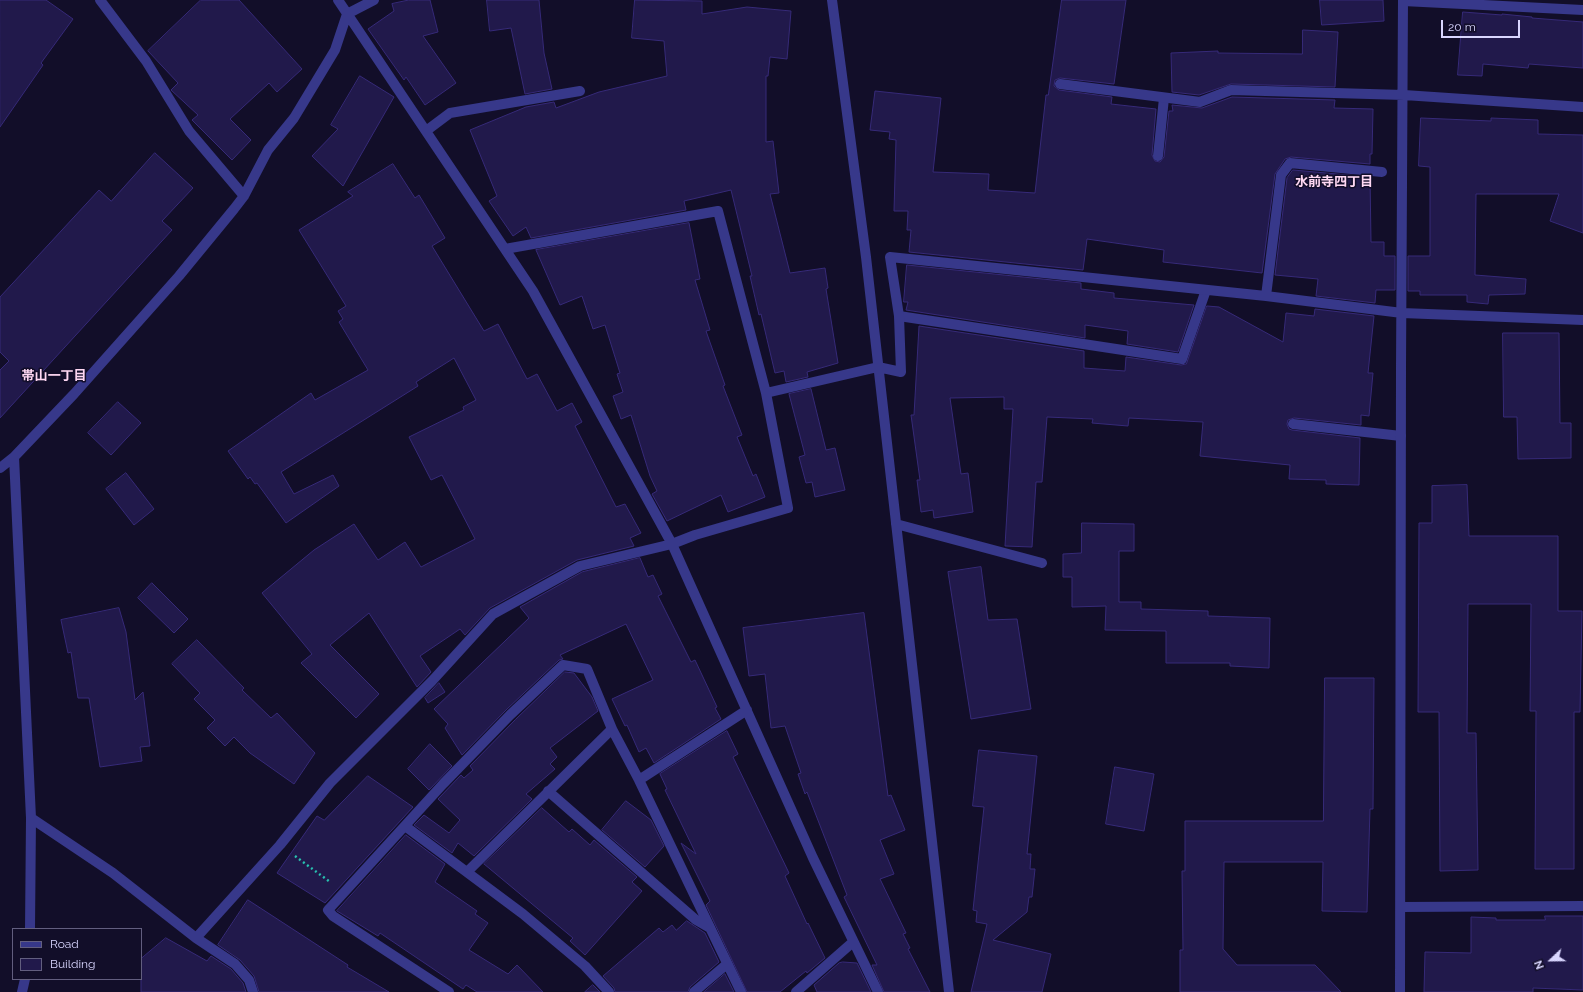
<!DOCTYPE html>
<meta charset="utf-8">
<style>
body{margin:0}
#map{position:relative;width:1583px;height:992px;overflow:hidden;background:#120e29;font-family:Raleway,sans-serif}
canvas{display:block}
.legend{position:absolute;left:12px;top:928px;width:130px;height:52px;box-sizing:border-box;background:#120e29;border:1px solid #625e7f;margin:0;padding:5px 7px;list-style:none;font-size:12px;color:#d9d6ff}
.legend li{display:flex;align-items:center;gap:8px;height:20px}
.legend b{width:20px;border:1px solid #625e7f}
.north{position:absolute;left:1531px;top:940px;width:40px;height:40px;-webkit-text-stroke:3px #120e29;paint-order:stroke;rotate:248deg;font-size:11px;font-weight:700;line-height:16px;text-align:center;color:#d9d6ff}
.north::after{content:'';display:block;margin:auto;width:14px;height:18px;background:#d9d6ff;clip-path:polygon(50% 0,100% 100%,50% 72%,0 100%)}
.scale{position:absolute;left:1441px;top:20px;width:79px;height:18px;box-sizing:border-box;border:2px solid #d9d6ff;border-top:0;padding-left:5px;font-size:12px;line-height:14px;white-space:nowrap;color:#d9d6ff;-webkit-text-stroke:3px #120e29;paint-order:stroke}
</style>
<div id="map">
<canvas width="1583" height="992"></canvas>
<ul class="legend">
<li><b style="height:5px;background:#37388a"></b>Road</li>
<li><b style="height:11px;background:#21194b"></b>Building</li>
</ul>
<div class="north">N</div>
<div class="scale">20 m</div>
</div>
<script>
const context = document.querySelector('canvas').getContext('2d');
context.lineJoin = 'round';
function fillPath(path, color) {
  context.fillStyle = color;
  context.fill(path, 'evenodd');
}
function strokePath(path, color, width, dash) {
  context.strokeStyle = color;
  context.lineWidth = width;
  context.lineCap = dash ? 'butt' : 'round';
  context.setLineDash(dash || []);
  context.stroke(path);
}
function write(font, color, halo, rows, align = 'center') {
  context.font = font + ' Raleway,"Noto Sans JP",sans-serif';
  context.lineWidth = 3;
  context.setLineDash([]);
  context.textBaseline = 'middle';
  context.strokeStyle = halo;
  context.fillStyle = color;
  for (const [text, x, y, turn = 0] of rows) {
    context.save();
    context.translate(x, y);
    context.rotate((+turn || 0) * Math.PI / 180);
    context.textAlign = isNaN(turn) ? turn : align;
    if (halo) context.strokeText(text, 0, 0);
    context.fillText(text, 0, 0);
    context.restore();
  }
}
const building = new Path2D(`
 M 0,0 L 46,0 L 73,19 L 41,63 L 43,65 L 0,127 Z
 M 201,0 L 239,0 L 302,69 L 277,92 L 269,83 L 230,119 L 251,140 L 232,160 L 192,120 L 198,115 L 171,90 L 178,83 L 148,51 Z
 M 409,0 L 430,0 L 438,32 L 423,36 L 456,83 L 425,105 L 406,77 L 404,80 L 368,29 L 394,11 L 392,4 Z
 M 487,0 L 539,0 L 544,53 L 552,89 L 525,94 L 511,28 L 490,31 Z
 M 635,0 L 702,1 L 702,14 L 747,7 L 791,11 L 787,59 L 770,57 L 768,76 L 766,76 L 766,142 L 773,141 L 779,193 L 770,194 L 790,273 L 825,268 L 828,288 L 826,289 L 838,363 L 807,372 L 808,377 L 786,382 L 784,371 L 775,373 L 761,314 L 759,315 L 750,276 L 752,276 L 731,190 L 684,201 L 686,210 L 531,238 L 526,227 L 513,236 L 489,201 L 497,196 L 470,130 L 526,107 L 554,102 L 556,108 L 599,92 L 667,76 L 664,41 L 632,38 Z
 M 1062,0 L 1126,0 L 1114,84 L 1060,78 L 1055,80 L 1054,86 L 1059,90 L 1112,97 L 1111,104 L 1156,109 L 1152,155 L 1155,161 L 1160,162 L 1164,157 L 1169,111 L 1173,111 L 1172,105 L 1202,108 L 1232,97 L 1335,100 L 1334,108 L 1373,109 L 1372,154 L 1370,154 L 1370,164 L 1291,157 L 1285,159 L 1275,174 L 1262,273 L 1163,262 L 1164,250 L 1087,239 L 1083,270 L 909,252 L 911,230 L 907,230 L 908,211 L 894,211 L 896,140 L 889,139 L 890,132 L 870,130 L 875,91 L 941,98 L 933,172 L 989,174 L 988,190 L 1035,193 L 1046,95 L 1048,95 Z
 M 1320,0 L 1383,0 L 1384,21 L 1322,25 Z
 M 1463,12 L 1502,15 L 1502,14 L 1532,17 L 1532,18 L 1583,22 L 1583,68 L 1529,64 L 1528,68 L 1483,64 L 1482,76 L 1458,75 Z
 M 1303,30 L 1338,32 L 1335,87 L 1231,84 L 1199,95 L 1172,92 L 1171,53 L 1218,51 L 1218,53 L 1302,54 Z
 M 360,76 L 394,97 L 343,186 L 312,156 L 338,129 L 331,125 Z
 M 1421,118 L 1491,121 L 1491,118 L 1538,120 L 1538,134 L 1583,135 L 1583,233 L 1550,221 L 1559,194 L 1476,194 L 1475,275 L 1526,279 L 1525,294 L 1489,295 L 1488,304 L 1467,302 L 1467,295 L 1420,295 L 1420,291 L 1408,291 L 1408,256 L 1430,256 L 1430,167 L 1419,166 Z
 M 155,153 L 193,188 L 162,221 L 172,230 L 0,418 L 0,370 L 9,361 L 0,352 L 0,297 L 99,190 L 111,201 Z
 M 393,164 L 415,198 L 419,195 L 445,238 L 432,246 L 484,331 L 498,324 L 527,379 L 537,374 L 557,411 L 572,403 L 582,422 L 575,426 L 616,507 L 625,504 L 641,533 L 630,538 L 634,546 L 577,560 L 490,608 L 465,635 L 460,629 L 420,656 L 431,672 L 417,687 L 369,613 L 330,645 L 379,694 L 356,718 L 301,663 L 312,654 L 262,593 L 314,550 L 354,524 L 378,560 L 405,542 L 421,567 L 475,539 L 442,475 L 431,480 L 409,437 L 464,410 L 463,407 L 476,400 L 454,358 L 416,382 L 418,386 L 281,472 L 294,494 L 333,475 L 339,486 L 286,523 L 257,483 L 255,484 L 250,477 L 248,479 L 228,451 L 311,393 L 315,400 L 368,370 L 339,322 L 343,319 L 338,311 L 346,306 L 299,230 L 353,196 L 348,192 Z
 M 1293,170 L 1370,177 L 1371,242 L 1384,242 L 1384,256 L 1395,256 L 1395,290 L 1376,290 L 1375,303 L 1316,296 L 1318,279 L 1275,275 L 1287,178 Z
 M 689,223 L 700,279 L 695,280 L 710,330 L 706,331 L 725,385 L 723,386 L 742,435 L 737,437 L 753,476 L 756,474 L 765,497 L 728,512 L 721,495 L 667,521 L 652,494 L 657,491 L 650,476 L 631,415 L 621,419 L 613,396 L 623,392 L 617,374 L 620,373 L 605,325 L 593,329 L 582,296 L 560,305 L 536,250 Z
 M 907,265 L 1081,283 L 1081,289 L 1114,293 L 1114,298 L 1194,305 L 1178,352 L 1127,344 L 1128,331 L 1085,325 L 1085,338 L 906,310 L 908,302 L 904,302 Z
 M 1207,306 L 1219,307 L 1283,342 L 1286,313 L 1314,316 L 1315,309 L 1374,316 L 1368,373 L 1373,373 L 1369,416 L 1361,415 L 1361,425 L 1294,418 L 1288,420 L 1287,424 L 1289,429 L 1292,430 L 1360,438 L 1359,485 L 1326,484 L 1326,480 L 1289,479 L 1290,465 L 1200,456 L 1203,422 L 1129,418 L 1128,426 L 1092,423 L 1093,419 L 1047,417 L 1042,482 L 1036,482 L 1032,547 L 1005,546 L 1013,409 L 1004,409 L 1004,397 L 950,398 L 961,474 L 968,473 L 973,512 L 934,518 L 933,510 L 921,512 L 917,480 L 920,480 L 911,415 L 914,415 L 919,326 L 1084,351 L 1084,368 L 1125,371 L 1126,357 L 1181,365 L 1186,364 Z
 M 1503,333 L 1559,333 L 1560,423 L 1571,423 L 1571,458 L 1518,459 L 1517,417 L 1504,417 Z
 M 811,389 L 826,450 L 835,448 L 845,490 L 815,497 L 812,482 L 806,483 L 799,457 L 805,455 L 789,394 Z
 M 118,402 L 141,423 L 111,455 L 88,433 Z
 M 126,473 L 154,509 L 134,525 L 106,489 Z
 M 1467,485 L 1469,536 L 1558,536 L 1558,611 L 1582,611 L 1580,712 L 1574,712 L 1574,869 L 1535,869 L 1536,711 L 1530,711 L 1531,604 L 1468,604 L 1467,733 L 1476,733 L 1478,870 L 1440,871 L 1439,712 L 1418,712 L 1419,523 L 1432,523 L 1432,486 Z
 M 1082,523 L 1134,524 L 1134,551 L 1119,551 L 1119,602 L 1141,602 L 1141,609 L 1208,611 L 1208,616 L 1270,618 L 1269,668 L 1230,666 L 1230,663 L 1166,663 L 1166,631 L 1105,630 L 1106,606 L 1072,607 L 1072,577 L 1063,577 L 1063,554 L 1081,553 Z
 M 640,558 L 648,577 L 653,575 L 662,594 L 658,596 L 691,662 L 695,660 L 717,707 L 715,708 L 721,719 L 654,763 L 646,748 L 639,752 L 627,725 L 625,726 L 612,699 L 653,680 L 626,624 L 560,655 L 563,659 L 559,660 L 506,710 L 462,755 L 445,728 L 448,724 L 434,709 L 529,618 L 520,607 L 582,572 Z
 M 981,567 L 988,620 L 1017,619 L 1031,709 L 971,719 L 948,572 Z
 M 152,583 L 188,619 L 174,633 L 138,598 Z
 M 119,608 L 126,632 L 135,700 L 143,692 L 150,746 L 140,747 L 142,761 L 100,767 L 89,698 L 78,698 L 71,652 L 68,653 L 61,620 Z
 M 864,613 L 888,796 L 891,795 L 905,830 L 880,840 L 894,874 L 880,879 L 906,933 L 903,934 L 910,948 L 908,949 L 930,992 L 884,992 L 872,965 L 877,965 L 844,897 L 847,895 L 807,792 L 805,794 L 798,774 L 801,773 L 785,726 L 771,728 L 765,674 L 749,676 L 743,628 Z
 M 197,640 L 244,688 L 242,690 L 271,718 L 277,713 L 315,753 L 294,784 L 250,753 L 234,737 L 225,746 L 207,728 L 215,720 L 194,699 L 200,693 L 172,664 Z
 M 565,672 L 574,673 L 592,697 L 598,711 L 550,748 L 557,757 L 550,764 L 555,769 L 526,794 L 532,799 L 474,856 L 458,843 L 452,853 L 414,825 L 424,815 L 449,833 L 460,820 L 438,799 L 461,775 L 464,778 L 473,770 L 470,766 L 515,720 Z
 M 1325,678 L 1374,678 L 1373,809 L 1370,809 L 1367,912 L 1322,911 L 1323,862 L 1224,862 L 1223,949 L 1237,965 L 1315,965 L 1341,992 L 1180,992 L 1180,950 L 1183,950 L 1182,871 L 1185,871 L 1185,821 L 1323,821 Z
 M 439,683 L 445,692 L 428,703 L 425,698 Z
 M 727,731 L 738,754 L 733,757 L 789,873 L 785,876 L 807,924 L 808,923 L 825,958 L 807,973 L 806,971 L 780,992 L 747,992 L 706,905 L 710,901 L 681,843 L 696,854 L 665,790 L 667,789 L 660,774 Z
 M 430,744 L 452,766 L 429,790 L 408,769 Z
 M 979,750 L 1037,756 L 1027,854 L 1031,854 L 1030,869 L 1035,869 L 1032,897 L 1029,897 L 1027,912 L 993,940 L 1051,954 L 1042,992 L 971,992 L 987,924 L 976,922 L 977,911 L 973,910 L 984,807 L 973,806 Z
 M 1115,767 L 1154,774 L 1144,831 L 1106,824 Z
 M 368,776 L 413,807 L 325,903 L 277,873 L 317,816 L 324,820 Z
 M 626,801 L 651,820 L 664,846 L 645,867 L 602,830 Z
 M 542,808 L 569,832 L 572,829 L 590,845 L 594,840 L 637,877 L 632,882 L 642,891 L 585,955 L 570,941 L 573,938 L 484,864 Z
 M 406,835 L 445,864 L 435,882 L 477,911 L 475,914 L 488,923 L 469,950 L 508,974 L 517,965 L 543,992 L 477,992 L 466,985 L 463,989 L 380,933 L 378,936 L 337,911 Z
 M 248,900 L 348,965 L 347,967 L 389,992 L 259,992 L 254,976 L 240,960 L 218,945 Z
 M 1545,916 L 1583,916 L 1583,990 L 1533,988 L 1533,992 L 1424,992 L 1425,952 L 1471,953 L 1471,917 L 1496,918 L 1496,920 L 1545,920 Z
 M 687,921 L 705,933 L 719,962 L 690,987 L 688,992 L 615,992 L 614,988 L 603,976 L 659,928 L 663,932 L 672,925 L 676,930 Z
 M 166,938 L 207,961 L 211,956 L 231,969 L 243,983 L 246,992 L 141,992 L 141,959 Z
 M 843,962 L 857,963 L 871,992 L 817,992 L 814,985 L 839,963 Z
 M 725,974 L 734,992 L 704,992 Z
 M 593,985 L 600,992 L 585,992 Z`);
fillPath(building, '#21194b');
strokePath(building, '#362a78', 1);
strokePath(new Path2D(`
 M 295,856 L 330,882`), '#28c1b0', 2.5, [2, 3]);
strokePath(new Path2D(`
 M 1403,1 L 1583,10
 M 1158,156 L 1164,98
 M 899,316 L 1182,359 L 1206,290
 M 1293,424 L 1401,436`), '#37388a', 10);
strokePath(new Path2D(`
 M 100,0 L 146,61 L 189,131 L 244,196
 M 338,0 L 533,291 L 672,544 L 813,858 L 878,992
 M 832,0 L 866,257 L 949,992
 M 1060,84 L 1200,102 L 1231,90 L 1404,95 L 1583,107
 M 426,131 L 450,113 L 580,91
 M 1266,296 L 1281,175 L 1290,163 L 1382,172
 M 766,393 L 878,367 L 901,372 L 899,316 L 890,257 L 1266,296 L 1402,313 L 1583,320
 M 14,457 L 31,818 L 30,929
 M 0,468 L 14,457 L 74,394 L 179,276 L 234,209 L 244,196 L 268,150 L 294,118 L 335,50 L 347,14 L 374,0
 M 896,524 L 1042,563
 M 639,780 L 747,710
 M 548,791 L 696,920 L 710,928
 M 31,818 L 113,873 L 196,938 L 235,964 L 249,980 L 253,992
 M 405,826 L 523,914 L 585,966 L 609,992
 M 467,872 L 612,729
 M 1401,907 L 1583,906
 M 196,938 L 280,845 L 330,783 L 432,681 L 493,614 L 580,566 L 672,544 L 695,535 L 788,508 L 766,393 L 718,211 L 505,249
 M 22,992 L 25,979
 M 449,992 L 333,916 L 328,910 L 443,784 L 510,715 L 563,665 L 587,669 L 612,729 L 639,780 L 741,992
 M 694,992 L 727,964
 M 796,992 L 853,942
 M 1400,992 L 1401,368 L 1403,0`), '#37388a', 10);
write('bold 13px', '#ffd8f3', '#120e29', [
 ["水前寺四丁目",1334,182],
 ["帯山一丁目",54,376]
]);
</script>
